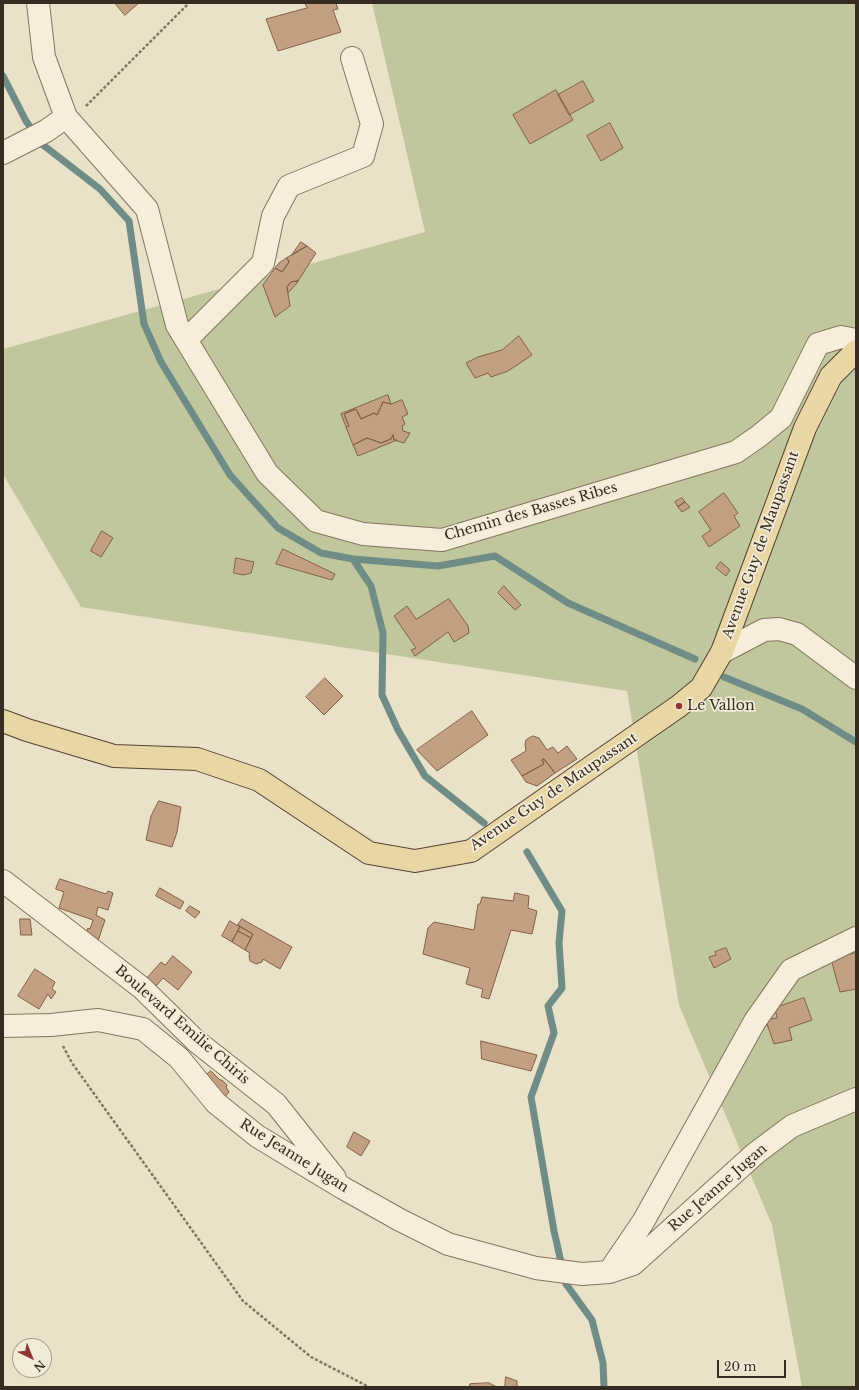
<!DOCTYPE html>
<style>
body{margin:0}
#map{position:relative;width:859px;height:1390px;overflow:hidden;background:#eae1c9;font-family:"Libre Baskerville",serif}
canvas{display:block}
.frame{position:absolute;inset:0;border:4px solid #372c21;pointer-events:none}
.north{position:absolute;left:12px;top:1338px;width:40px;height:40px;box-sizing:border-box;background:#f2ebd7;border:1px solid #a79f8e;border-radius:50%;rotate:137deg;font-size:11px;font-weight:700;line-height:16px;text-align:center;color:#372c21}
.north::after{content:'';display:block;margin:auto;width:14px;height:18px;background:#8d3735;clip-path:polygon(50% 0,100% 100%,50% 72%,0 100%)}
.scale{position:absolute;left:717px;top:1360px;width:69px;height:18px;box-sizing:border-box;border:2px solid #372c21;border-top:0;padding-left:5px;font-size:12px;line-height:14px;white-space:nowrap;color:#372c21;-webkit-text-stroke:3px #f2ebd7;paint-order:stroke}
</style>
<div id="map">
<canvas width="859" height="1390"></canvas>
<div class="frame"></div>
<div class="north">N</div>
<div class="scale">20 m</div>
</div>
<script>
const context = document.querySelector('canvas').getContext('2d');
context.lineJoin = 'round';
function fillPath(path, color) {
  context.fillStyle = color;
  context.fill(path, 'evenodd');
}
function strokePath(path, color, width, dash) {
  context.strokeStyle = color;
  context.lineWidth = width;
  context.lineCap = dash ? 'butt' : 'round';
  context.setLineDash(dash || []);
  context.stroke(path);
}
function write(font, color, halo, rows, align = 'center') {
  context.font = font + ' "Libre Baskerville",serif';
  context.lineWidth = 3.5;
  context.setLineDash([]);
  context.textBaseline = 'middle';
  context.strokeStyle = halo;
  context.fillStyle = color;
  for (const [text, x, y, turn = 0] of rows) {
    context.save();
    context.translate(x, y);
    context.rotate((+turn || 0) * Math.PI / 180);
    context.textAlign = isNaN(turn) ? turn : align;
    if (halo) context.strokeText(text, 0, 0);
    context.fillText(text, 0, 0);
    context.restore();
  }
}
fillPath(new Path2D(`
 M 372,3 L 856,3 L 856,1387 L 802,1387 L 772,1225 L 679,1005 L 627,691 L 81,607 L 3,474 L 3,349 L 425,232 Z`), '#c1c79d');
strokePath(new Path2D(`
 M 3,76 L 26,121 L 43,145 L 100,189 L 129,221 L 144,324 L 161,362 L 230,475 L 278,528 L 321,553 L 353,559 L 438,566 L 495,556 L 568,603 L 695,659
 M 353,559 L 371,586 L 383,633 L 382,695 L 398,730 L 425,776 L 484,823
 M 724,677 L 802,709 L 856,742
 M 527,852 L 562,911 L 559,943 L 562,988 L 548,1006 L 554,1033 L 531,1097 L 554,1231 L 566,1284 L 592,1320 L 603,1363 L 604,1387`), '#708c86', 7);
const building = new Path2D(`
 M 115,3 L 139,3 L 125,15 Z
 M 305,3 L 336,3 L 338,9 L 333,10 L 341,32 L 278,51 L 266,19 L 307,8 Z
 M 583,81 L 594,101 L 569,115 L 558,95 Z
 M 556,90 L 573,120 L 530,144 L 513,115 Z
 M 610,123 L 623,148 L 601,161 L 587,136 Z
 M 301,242 L 307,246 L 292,255 Z
 M 307,246 L 316,253 L 298,281 L 291,282 L 287,287 L 290,306 L 275,317 L 263,285 L 275,268 L 282,272 L 289,262 L 287,258 Z
 M 287,258 L 289,262 L 282,272 L 275,268 L 279,263 Z
 M 298,281 L 297,283 L 288,293 L 287,287 L 291,282 Z
 M 519,336 L 532,355 L 508,371 L 491,377 L 488,373 L 475,378 L 466,363 L 478,357 L 502,350 Z
 M 388,395 L 391,404 L 383,402 L 377,415 L 374,413 L 361,419 L 356,409 L 344,414 L 349,426 L 346,427 L 341,414 Z
 M 402,400 L 408,414 L 402,417 L 405,424 L 402,426 L 403,431 L 410,433 L 404,443 L 394,440 L 393,435 L 391,439 L 381,443 L 367,438 L 353,445 L 346,427 L 349,426 L 344,414 L 356,409 L 361,419 L 374,413 L 377,415 L 383,402 L 391,404 Z
 M 393,435 L 394,440 L 397,440 L 358,456 L 353,445 L 367,438 L 381,443 L 391,439 Z
 M 724,493 L 738,513 L 734,516 L 740,526 L 709,547 L 702,536 L 711,530 L 699,512 Z
 M 682,498 L 685,502 L 678,507 L 675,502 Z
 M 685,502 L 690,507 L 682,512 L 678,507 Z
 M 102,531 L 113,538 L 101,557 L 91,551 Z
 M 283,549 L 335,574 L 332,580 L 276,564 Z
 M 236,558 L 254,562 L 251,573 L 243,575 L 234,573 Z
 M 721,562 L 730,570 L 726,576 L 716,568 Z
 M 504,586 L 521,605 L 515,610 L 498,593 Z
 M 449,599 L 468,626 L 469,633 L 454,642 L 448,632 L 415,656 L 411,650 L 416,648 L 394,616 L 407,606 L 416,619 Z
 M 325,678 L 343,696 L 324,715 L 306,697 Z
 M 472,711 L 488,735 L 437,771 L 417,750 Z
 M 533,736 L 539,738 L 547,750 L 553,747 L 558,753 L 567,746 L 577,759 L 555,773 L 544,759 L 542,760 L 544,764 L 522,776 L 511,760 L 526,751 L 525,744 L 526,740 Z
 M 544,759 L 555,773 L 537,786 L 526,782 L 522,776 L 544,764 L 542,760 Z
 M 159,801 L 181,807 L 177,832 L 172,847 L 146,840 L 151,816 Z
 M 60,879 L 106,894 L 108,891 L 113,893 L 108,910 L 98,907 L 96,915 L 105,920 L 98,941 L 86,933 L 88,928 L 90,929 L 93,920 L 59,908 L 64,892 L 56,889 Z
 M 160,888 L 184,902 L 180,909 L 156,896 Z
 M 515,893 L 529,896 L 528,908 L 537,911 L 532,934 L 511,930 L 489,999 L 481,997 L 483,989 L 466,984 L 470,968 L 423,954 L 428,928 L 434,922 L 474,930 L 478,904 L 480,904 L 482,897 L 513,901 Z
 M 190,906 L 200,912 L 195,918 L 186,911 Z
 M 20,919 L 30,919 L 32,935 L 21,935 Z
 M 242,919 L 292,947 L 280,969 L 263,959 L 262,962 L 256,964 L 250,961 L 249,955 L 250,953 L 245,950 L 253,934 L 238,925 Z
 M 230,921 L 240,927 L 232,942 L 222,936 Z
 M 240,927 L 253,934 L 251,938 L 238,931 Z
 M 238,931 L 251,938 L 245,950 L 232,942 Z
 M 726,948 L 731,959 L 714,968 L 709,957 L 716,955 L 715,952 Z
 M 856,953 L 856,989 L 840,992 L 831,959 Z
 M 173,956 L 192,972 L 178,990 L 163,978 L 156,986 L 146,979 L 161,962 L 165,965 Z
 M 35,969 L 55,982 L 52,989 L 56,992 L 51,999 L 48,994 L 39,1009 L 18,996 Z
 M 804,998 L 812,1020 L 789,1028 L 792,1040 L 774,1044 L 767,1024 L 770,1019 L 777,1018 L 775,1008 Z
 M 481,1041 L 537,1055 L 531,1071 L 482,1059 Z
 M 211,1071 L 220,1080 L 222,1080 L 227,1085 L 226,1087 L 229,1092 L 224,1098 L 204,1077 Z
 M 354,1132 L 370,1141 L 361,1156 L 347,1147 Z
 M 506,1377 L 517,1381 L 517,1387 L 505,1387 Z
 M 489,1383 L 497,1387 L 469,1387 L 470,1384 Z`);
fillPath(building, '#c4a082');
strokePath(building, '#816047', 1);
const minor = new Path2D(`
 M 38,3 L 44,57 L 66,117 L 147,209 L 177,325 L 267,473 L 316,521 L 363,534 L 442,540 L 736,452 L 759,436 L 781,418 L 818,344 L 841,337 L 856,340
 M 3,153 L 46,131 L 66,117
 M 186,340 L 263,263 L 273,216 L 289,186 L 363,156 L 372,124 L 352,58
 M 722,652 L 764,630 L 779,629 L 797,634 L 856,678
 M 3,881 L 142,988 L 196,1041 L 276,1104 L 335,1178
 M 3,1026 L 51,1025 L 98,1020 L 143,1029 L 179,1058 L 216,1103 L 257,1136 L 343,1188 L 400,1220 L 448,1244 L 536,1268 L 582,1274 L 609,1272 L 633,1264 L 756,1153 L 792,1126 L 856,1099
 M 609,1272 L 643,1222 L 755,1021 L 791,970 L 856,938`);
const major = new Path2D(`
 M 3,721 L 27,730 L 114,756 L 197,759 L 259,780 L 369,853 L 415,861 L 471,851 L 584,772 L 679,706 L 701,688 L 722,652 L 805,428 L 831,376 L 856,351`);
strokePath(minor, '#85745f', 24);
strokePath(major, '#534333', 24);
strokePath(new Path2D(`
 M 86,106 L 189,3
 M 63,1046 L 72,1063 L 243,1301 L 311,1357 L 369,1387`), '#85745f', 2.5, [3, 2]);
strokePath(minor, '#f6eedb', 22);
strokePath(major, '#e9d6a5', 22);
for (const [x, y, r, color] of [
 [679,706,4,"#8d3735"]
]) {
  const dot = new Path2D();
  dot.arc(x, y, r, 0, 2 * Math.PI);
  context.fillStyle = color;
  context.fill(dot);
  strokePath(dot, '#f2ebd7', 1.5);
}
write('14px', '#372c21', '#f2ebd7', [
 ["Chemin des Basses Ribes",531,512,-16],
 ["Avenue Guy de Maupassant",761,545,-70],
 ["Avenue Guy de Maupassant",554,792,-34],
 ["Boulevard Emilie Chiris",182,1025,41],
 ["Rue Jeanne Jugan",294,1156,32],
 ["Rue Jeanne Jugan",718,1188,-41]
]);
write('14px', '#372c21', '#f2ebd7', [
 ["Le Vallon",687,706]
], 'left');
</script>
